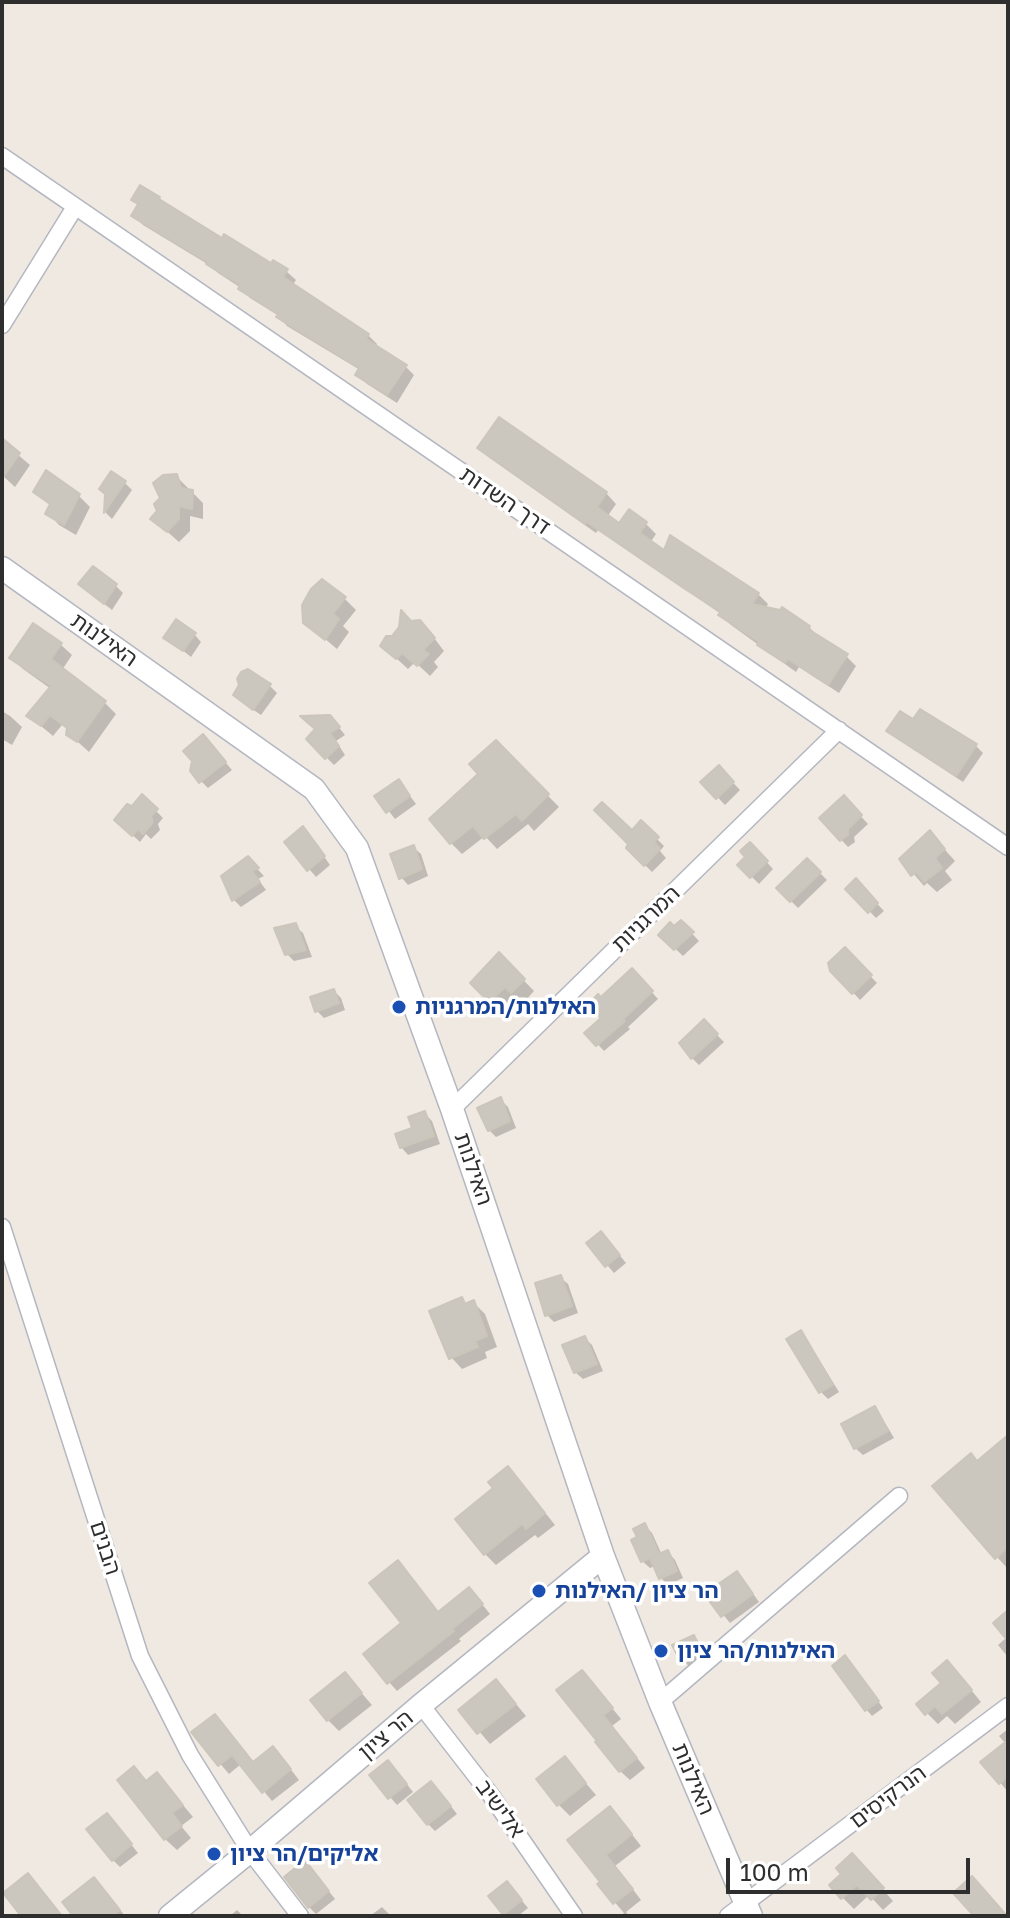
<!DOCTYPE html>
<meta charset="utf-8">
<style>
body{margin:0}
#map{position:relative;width:1010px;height:1918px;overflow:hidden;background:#efe9e1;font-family:"Golos Text",sans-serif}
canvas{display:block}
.frame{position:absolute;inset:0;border:4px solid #2e2e2e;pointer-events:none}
.scale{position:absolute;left:726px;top:1858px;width:244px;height:36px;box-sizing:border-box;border:4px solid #2e2e2e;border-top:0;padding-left:10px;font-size:24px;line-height:28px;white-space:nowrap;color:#2e2e2e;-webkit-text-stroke:6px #fff;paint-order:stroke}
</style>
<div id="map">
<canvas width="1010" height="1918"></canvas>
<div class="frame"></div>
<div class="scale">100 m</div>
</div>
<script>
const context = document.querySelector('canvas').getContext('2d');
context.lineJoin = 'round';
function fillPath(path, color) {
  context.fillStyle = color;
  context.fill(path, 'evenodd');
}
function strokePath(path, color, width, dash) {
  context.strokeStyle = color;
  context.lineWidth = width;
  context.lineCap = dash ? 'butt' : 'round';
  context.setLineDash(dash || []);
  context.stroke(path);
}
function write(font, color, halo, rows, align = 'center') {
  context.font = font + ' "Golos Text","Noto Sans Hebrew",sans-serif';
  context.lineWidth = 7;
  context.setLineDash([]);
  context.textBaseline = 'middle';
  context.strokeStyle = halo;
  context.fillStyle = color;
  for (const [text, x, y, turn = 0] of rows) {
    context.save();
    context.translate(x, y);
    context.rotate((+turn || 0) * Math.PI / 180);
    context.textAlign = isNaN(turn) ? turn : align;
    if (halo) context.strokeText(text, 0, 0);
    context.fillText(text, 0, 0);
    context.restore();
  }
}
fillPath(new Path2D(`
 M 141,187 L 159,199 L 167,206 L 222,241 L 286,271 L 296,280 L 292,286 L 368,335 L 377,344 L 376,347 L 405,366 L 414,375 L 397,403 L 367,384 L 358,374 L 360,370 L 287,326 L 279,316 L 250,298 L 241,288 L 218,273 L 209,265 L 143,225 L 134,216 L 140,206 Z
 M 2,441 L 30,465 L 15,487 L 2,475 Z
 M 480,448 L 606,493 L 616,504 L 607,517 L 620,526 L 629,512 L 646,524 L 656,534 L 650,543 L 665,553 L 758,594 L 768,604 L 765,609 L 809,627 L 819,637 L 846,656 L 856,666 L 839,693 L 799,667 L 796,672 L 731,625 L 721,614 L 598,530 L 596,533 L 490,458 Z
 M 176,476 L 188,488 L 189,491 L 192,492 L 203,503 L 203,519 L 190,516 L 190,531 L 179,542 L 153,519 Z
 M 125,483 L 132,490 L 112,519 L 106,513 L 107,495 Z
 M 36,492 L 79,496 L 90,507 L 76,535 L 59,525 L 48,513 L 51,506 Z
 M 116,586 L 123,593 L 112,610 L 88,591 Z
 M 344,598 L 356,610 L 343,626 L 349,632 L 337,649 L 305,622 Z
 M 410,623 L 431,634 L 444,651 L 434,662 L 438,667 L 430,676 L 415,662 L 408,669 L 383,646 Z
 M 194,634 L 201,642 L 191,657 L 166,637 Z
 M 60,644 L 72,655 L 62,670 L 105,703 L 116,714 L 89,752 L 69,734 L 69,730 L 62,725 L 53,736 L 29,716 L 51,689 L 23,669 L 12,658 Z
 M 248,671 L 270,686 L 277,693 L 261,715 L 242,702 Z
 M 2,711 L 10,716 L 22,727 L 12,745 L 2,739 Z
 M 914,722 L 976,746 L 983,753 L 963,782 L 896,738 L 889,731 Z
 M 337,725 L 345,735 L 336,741 L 345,755 L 334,765 L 308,739 Z
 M 496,743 L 559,807 L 534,831 L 528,824 L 497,849 L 485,836 L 462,854 L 451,843 Z
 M 210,744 L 232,770 L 208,788 L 201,781 Z
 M 719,768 L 740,790 L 725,805 L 703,782 Z
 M 399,781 L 416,804 L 395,819 L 377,796 Z
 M 142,797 L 163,818 L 158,824 L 160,830 L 151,839 L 146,834 L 140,842 L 116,820 L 132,808 Z
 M 844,798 L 868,824 L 854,837 L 855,842 L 848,847 L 822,819 Z
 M 641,823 L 664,846 L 660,851 L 666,858 L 652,872 L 628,848 L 632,833 Z
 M 930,833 L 955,861 L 945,871 L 952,880 L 937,892 L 927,883 L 924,886 L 902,860 Z
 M 309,835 L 330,865 L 316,877 L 286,842 Z
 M 750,844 L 773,869 L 759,884 L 740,865 L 748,857 Z
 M 413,847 L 421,854 L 428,876 L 408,885 L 401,877 Z
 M 248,859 L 264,876 L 258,879 L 266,890 L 241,907 L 234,900 L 223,876 Z
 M 807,860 L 827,880 L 798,908 L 778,888 Z
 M 856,881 L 884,911 L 876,918 L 848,889 Z
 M 681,922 L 699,941 L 683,956 L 661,935 L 674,929 Z
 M 295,926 L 303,933 L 312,957 L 294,961 L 287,954 Z
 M 845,950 L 877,983 L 860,1000 L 832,970 Z
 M 499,955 L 534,991 L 524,1002 L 518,997 L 501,1012 L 472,983 Z
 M 632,970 L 658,999 L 628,1027 L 630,1029 L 604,1051 L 587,1033 L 603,1018 L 601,999 Z
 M 334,991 L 341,998 L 345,1010 L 324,1018 L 317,1011 Z
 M 704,1022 L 724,1042 L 699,1065 L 692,1058 Z
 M 501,1100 L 508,1107 L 516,1128 L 496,1137 L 489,1130 Z
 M 425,1114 L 432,1121 L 440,1144 L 408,1155 L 401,1147 Z
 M 608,1241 L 626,1263 L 614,1273 L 589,1244 Z
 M 560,1277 L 568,1284 L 578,1313 L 554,1322 L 547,1315 Z
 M 462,1300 L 467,1305 L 474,1303 L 485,1314 L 497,1347 L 485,1352 L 487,1358 L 462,1369 L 451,1357 Z
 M 800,1333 L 807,1340 L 839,1392 L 828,1399 L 821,1392 L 789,1339 Z
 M 585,1338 L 592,1345 L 603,1371 L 583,1379 L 575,1372 Z
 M 874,1409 L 881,1416 L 894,1438 L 863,1455 L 855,1448 Z
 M 1008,1438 L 1008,1569 L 997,1557 L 977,1463 Z
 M 519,1480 L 555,1525 L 538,1538 L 535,1535 L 496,1565 L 485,1554 Z
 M 645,1526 L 652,1533 L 662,1555 L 668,1552 L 675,1560 L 683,1578 L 668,1585 L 661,1578 L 655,1566 L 650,1568 L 642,1561 L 639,1538 Z
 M 398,1562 L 439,1614 L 478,1599 L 490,1614 L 459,1639 L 461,1641 L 397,1691 L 389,1682 L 404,1623 Z
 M 744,1581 L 759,1602 L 730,1623 L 707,1595 Z
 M 1008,1613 L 1008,1657 L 998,1645 L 1007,1637 Z
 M 694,1637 L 701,1644 L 707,1658 L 689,1666 L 681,1659 Z
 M 851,1664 L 883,1708 L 872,1716 L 866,1709 Z
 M 345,1674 L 372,1705 L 339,1731 L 328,1720 Z
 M 958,1674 L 981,1702 L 955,1724 L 947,1716 L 938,1724 L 927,1713 Z
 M 591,1682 L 621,1719 L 612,1726 L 645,1768 L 630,1780 L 620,1771 Z
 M 507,1693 L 526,1716 L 490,1744 L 461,1710 Z
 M 1008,1729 L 1008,1792 L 983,1762 L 1006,1744 L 999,1736 Z
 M 194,1733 L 254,1764 L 282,1758 L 299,1780 L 272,1801 L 241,1764 L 229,1774 Z
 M 565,1759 L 596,1795 L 570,1816 L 559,1805 Z
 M 395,1769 L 413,1792 L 397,1805 L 371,1775 Z
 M 157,1774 L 193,1817 L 181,1826 L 191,1838 L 177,1850 L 165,1839 L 147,1782 Z
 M 438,1790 L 457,1814 L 435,1831 L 428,1824 Z
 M 620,1819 L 641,1846 L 615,1866 L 641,1900 L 626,1912 L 629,1916 L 620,1916 L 624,1913 L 600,1885 L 603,1882 L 570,1840 Z
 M 114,1823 L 138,1853 L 120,1867 L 113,1860 Z
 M 863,1867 L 893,1901 L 883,1910 L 869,1895 L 854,1909 L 842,1897 Z
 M 312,1870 L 335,1899 L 316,1914 L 309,1907 Z
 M 94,1880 L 105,1891 L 125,1916 L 76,1916 Z
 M 514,1891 L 528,1908 L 518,1916 L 507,1916 L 491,1897 Z
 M 382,1907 L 391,1916 L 370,1916 Z
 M 237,1910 L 243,1916 L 230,1916 Z`), '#0003');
const building = new Path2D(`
 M 140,185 L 160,197 L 159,199 L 222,238 L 224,234 L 271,263 L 273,260 L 288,269 L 283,277 L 369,334 L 366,339 L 407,365 L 387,395 L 355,375 L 359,368 L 276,317 L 278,314 L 238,289 L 240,285 L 206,264 L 207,262 L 131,216 L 138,204 L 131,200 Z
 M 499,417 L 607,492 L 597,507 L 619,523 L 629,509 L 647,522 L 640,533 L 664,550 L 670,535 L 759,593 L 752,604 L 780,610 L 782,607 L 810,626 L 808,629 L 848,654 L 828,685 L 788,659 L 785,663 L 757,645 L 759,642 L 718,615 L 721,612 L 685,589 L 587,522 L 585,524 L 477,448 Z
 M 2,438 L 20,453 L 2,479 Z
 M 46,470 L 80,494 L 64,525 L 45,514 L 50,504 L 33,492 Z
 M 111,471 L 126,481 L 104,513 L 105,494 L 99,489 Z
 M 177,474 L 181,488 L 193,490 L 192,509 L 179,506 L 179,519 L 167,532 L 150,519 L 157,511 L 154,504 L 160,498 L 153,483 L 163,475 Z
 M 93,566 L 117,584 L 104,604 L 78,584 Z
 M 322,579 L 346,597 L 333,614 L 339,619 L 325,640 L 303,623 L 302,605 L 311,589 Z
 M 401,610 L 411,621 L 420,620 L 435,638 L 423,650 L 429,654 L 417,666 L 402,653 L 396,659 L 380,646 L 386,636 L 392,636 L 399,627 Z
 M 176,619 L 196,633 L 183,651 L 163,638 Z
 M 33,623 L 62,643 L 51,659 L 106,701 L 77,742 L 66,735 L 67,728 L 50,715 L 41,726 L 26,716 L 51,686 L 9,658 Z
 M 248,669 L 271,684 L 253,710 L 233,695 L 239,685 L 237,679 L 241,672 Z
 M 920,709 L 977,744 L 956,776 L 886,731 L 900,711 L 913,719 Z
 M 330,715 L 340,727 L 330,733 L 339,746 L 325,759 L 306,739 L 315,729 L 300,716 Z
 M 203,734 L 226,762 L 199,783 L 190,771 L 192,761 L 183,751 Z
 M 496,740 L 549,794 L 522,821 L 516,814 L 484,839 L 473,826 L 450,844 L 429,819 L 478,774 L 469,764 Z
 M 719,765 L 734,782 L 716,799 L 700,782 Z
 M 399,779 L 410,796 L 386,813 L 374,796 Z
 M 142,794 L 158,809 L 151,816 L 153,822 L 143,834 L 138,829 L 132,836 L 114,820 L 127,804 L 132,806 Z
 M 844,795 L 862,815 L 848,829 L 848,835 L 840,841 L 819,818 Z
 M 602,802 L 632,830 L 641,820 L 659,837 L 654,842 L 660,849 L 644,866 L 626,848 L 628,844 L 594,810 Z
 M 303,826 L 325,856 L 307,871 L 284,842 Z
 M 930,830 L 945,849 L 935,858 L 942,868 L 924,882 L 916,872 L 911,876 L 899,859 Z
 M 750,842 L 768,861 L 750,878 L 737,865 L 745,857 L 740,851 Z
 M 414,845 L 422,869 L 399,879 L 390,854 Z
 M 248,856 L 259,868 L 252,871 L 260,882 L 232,901 L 221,876 Z
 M 807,858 L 821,872 L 790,902 L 776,888 Z
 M 856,878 L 878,903 L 868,913 L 845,889 Z
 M 681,920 L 694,932 L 674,950 L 658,935 L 670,922 L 674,926 Z
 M 296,923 L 306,950 L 285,955 L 274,928 Z
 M 845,947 L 872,975 L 852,994 L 830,971 L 828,963 Z
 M 499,952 L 525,979 L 511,993 L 505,987 L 489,1002 L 470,983 Z
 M 632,968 L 653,991 L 623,1019 L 625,1021 L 596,1046 L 584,1033 L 601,1018 L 588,1005 L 598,994 L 601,997 Z
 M 334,989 L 339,1003 L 315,1012 L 310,997 Z
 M 704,1019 L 718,1034 L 691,1059 L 679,1043 Z
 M 501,1097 L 510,1121 L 488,1131 L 477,1108 Z
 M 425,1111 L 434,1136 L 400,1148 L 395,1134 L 412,1128 L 408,1117 Z
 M 601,1231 L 620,1255 L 605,1267 L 586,1243 Z
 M 561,1275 L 572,1306 L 545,1316 L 535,1283 Z
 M 462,1297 L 465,1304 L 474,1300 L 487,1336 L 475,1341 L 478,1347 L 449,1359 L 429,1311 Z
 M 801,1330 L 833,1385 L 819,1393 L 786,1339 Z
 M 585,1336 L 597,1364 L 574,1373 L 562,1345 Z
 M 875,1406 L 888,1431 L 854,1449 L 841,1424 Z
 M 1008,1435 L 1008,1547 L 995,1559 L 932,1486 L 971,1453 L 977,1461 Z
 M 508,1466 L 545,1513 L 526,1529 L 522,1524 L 484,1555 L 455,1519 L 493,1488 L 488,1482 Z
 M 645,1523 L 659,1554 L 641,1562 L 631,1540 L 637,1537 L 633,1529 Z
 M 668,1550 L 677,1571 L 659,1579 L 650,1558 Z
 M 398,1560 L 438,1612 L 469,1587 L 483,1604 L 452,1629 L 454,1631 L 387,1684 L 363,1654 L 401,1623 L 369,1583 Z
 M 737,1571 L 753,1594 L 721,1617 L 704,1594 Z
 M 1008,1610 L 1008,1641 L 993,1623 Z
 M 694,1635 L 701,1650 L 680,1660 L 672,1645 Z
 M 845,1655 L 879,1701 L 865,1711 L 832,1666 Z
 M 947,1660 L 972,1690 L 942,1714 L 935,1706 L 925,1715 L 916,1704 L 941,1683 L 932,1673 Z
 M 582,1670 L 613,1708 L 603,1715 L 637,1758 L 619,1772 L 595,1742 L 597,1741 L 556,1690 Z
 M 345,1672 L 362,1693 L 327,1721 L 310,1700 Z
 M 496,1679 L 516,1704 L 477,1734 L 458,1710 Z
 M 215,1714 L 253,1762 L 273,1746 L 291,1769 L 262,1793 L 232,1755 L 218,1766 L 191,1732 Z
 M 1008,1740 L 1008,1776 L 999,1784 L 980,1762 Z
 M 565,1756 L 586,1783 L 557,1806 L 536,1779 Z
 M 388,1760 L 407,1784 L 388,1799 L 369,1775 Z
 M 134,1766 L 146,1781 L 157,1772 L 183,1805 L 172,1813 L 182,1826 L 164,1840 L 117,1780 Z
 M 431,1781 L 451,1806 L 427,1825 L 407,1800 Z
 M 610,1806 L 632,1834 L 606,1855 L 633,1889 L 613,1904 L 597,1884 L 600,1882 L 567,1840 Z
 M 107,1813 L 132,1844 L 112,1861 L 86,1829 Z
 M 852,1853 L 884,1888 L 871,1900 L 857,1885 L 841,1899 L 829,1885 L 841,1874 L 836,1868 Z
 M 305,1860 L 329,1891 L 308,1908 L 284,1877 Z
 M 28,1873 L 62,1916 L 21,1916 L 3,1893 Z
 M 972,1876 L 1007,1916 L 974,1916 L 953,1893 Z
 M 94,1877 L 120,1910 L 112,1916 L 73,1916 L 62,1902 Z
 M 507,1881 L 522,1900 L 503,1915 L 488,1896 Z`);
fillPath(building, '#cbc7bf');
strokePath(building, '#cbc5ba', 2);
const street = new Path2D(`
 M 2,156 L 1008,847
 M 2,325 L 75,207
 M 452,1109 L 839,730
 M 2,1227 L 140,1656 L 190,1755 L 250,1851 L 300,1916
 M 660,1702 L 899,1496
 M 421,1705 L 490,1794 L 574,1916
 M 728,1916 L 1008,1706`);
const secondary = new Path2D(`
 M 2,568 L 314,789 L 357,848 L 452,1109 L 603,1556 L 660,1702 L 751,1916
 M 170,1916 L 250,1851 L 421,1705 L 603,1556`);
strokePath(street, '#b4b7c1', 19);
strokePath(secondary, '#b4b7c1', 25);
strokePath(street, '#fff', 16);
strokePath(secondary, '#fff', 22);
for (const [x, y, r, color] of [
 [399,1007,8,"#1a4fb4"],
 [539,1591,8,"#1a4fb4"],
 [661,1651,8,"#1a4fb4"],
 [214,1854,8,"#1a4fb4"]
]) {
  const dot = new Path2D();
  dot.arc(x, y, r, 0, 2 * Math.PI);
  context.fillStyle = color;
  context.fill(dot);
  strokePath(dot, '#fff', 3);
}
write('22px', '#2e2e2e', '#fff', [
 ["דרך השדות",505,501,34],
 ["האילנות",104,640,35],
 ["המרגניות",646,919,-44],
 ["האילנות",473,1169,71],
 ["הבנים",105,1548,72],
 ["הר ציון",386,1735,-40],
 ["האילנות",693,1779,67],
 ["הנרקיסים",888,1797,-37],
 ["אלישיב",500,1809,54]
]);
write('bold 22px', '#164399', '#fff', [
 ["האילנות/המרגניות",415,1007],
 ["הר ציון /האילנות",555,1591],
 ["האילנות/הר ציון",677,1651],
 ["אליקים/הר ציון",230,1854]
], 'left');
</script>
